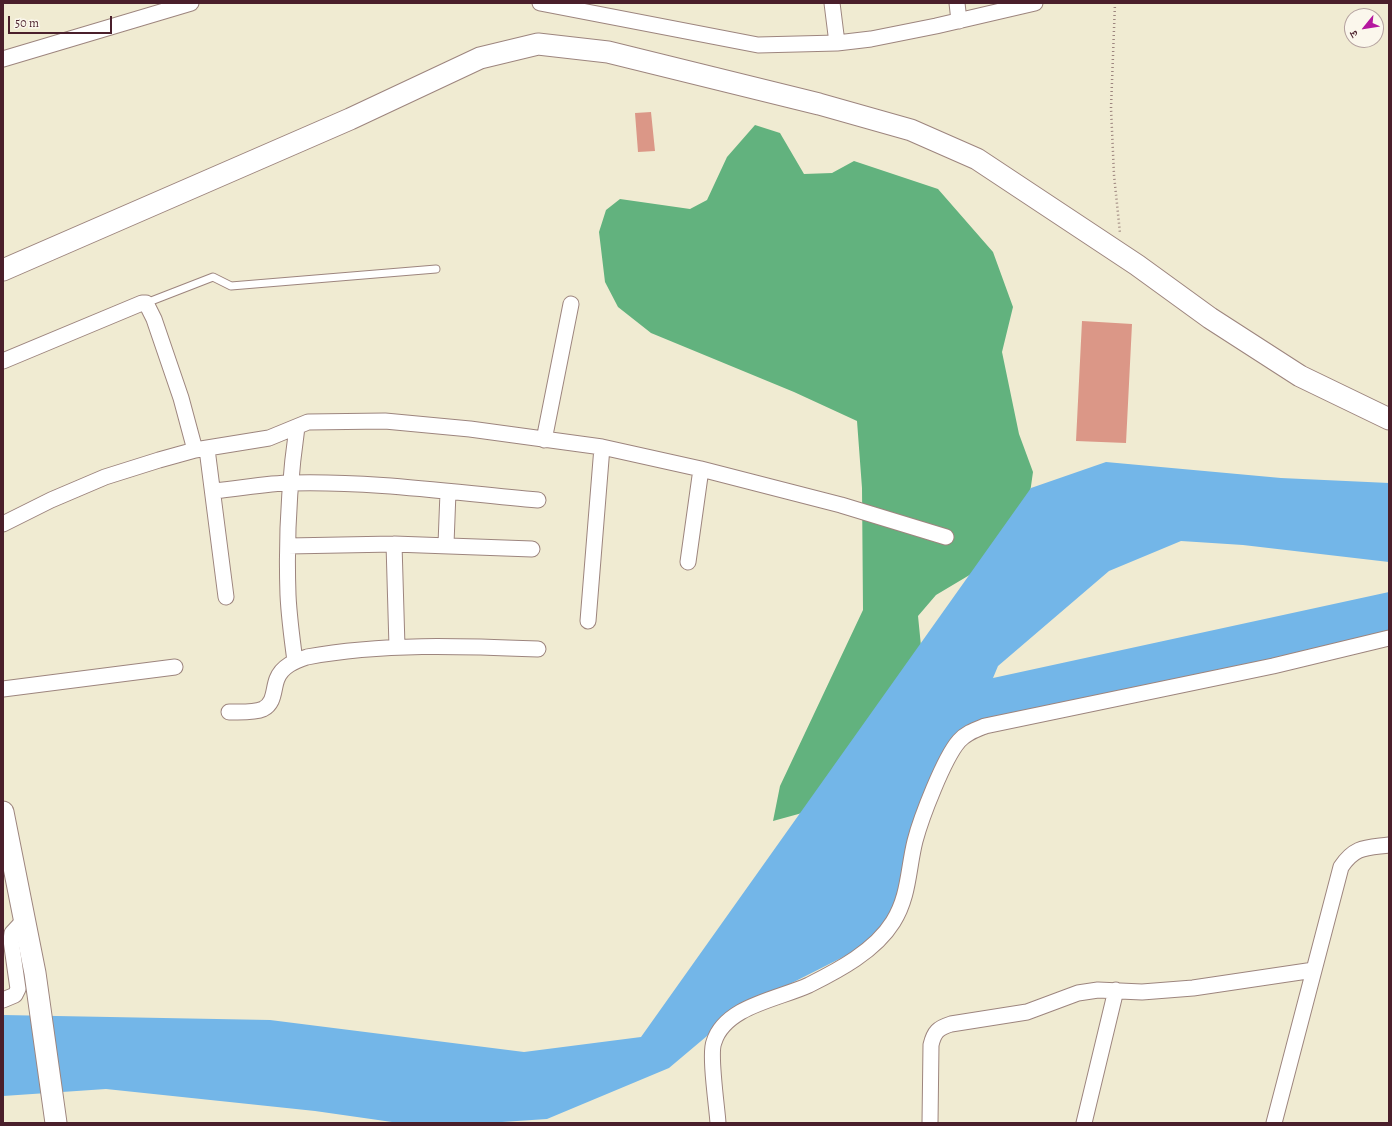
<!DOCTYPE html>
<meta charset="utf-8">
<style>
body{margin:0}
#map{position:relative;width:1392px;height:1126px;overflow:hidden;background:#f0ebd2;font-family:Alegreya,"Noto Serif Devanagari",serif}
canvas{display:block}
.frame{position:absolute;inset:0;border:4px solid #4a1f2b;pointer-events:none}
.north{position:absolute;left:1344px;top:8px;width:40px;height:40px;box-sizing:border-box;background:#fbf7ec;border:1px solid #b4a19f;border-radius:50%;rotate:240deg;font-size:11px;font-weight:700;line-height:16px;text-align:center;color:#4a1f2b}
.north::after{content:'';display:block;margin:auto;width:14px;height:18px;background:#b5179e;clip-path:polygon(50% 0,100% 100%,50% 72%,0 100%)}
.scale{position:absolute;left:8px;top:16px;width:104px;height:18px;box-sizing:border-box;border:2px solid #4a1f2b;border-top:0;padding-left:5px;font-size:12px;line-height:14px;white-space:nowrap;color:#4a1f2b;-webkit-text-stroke:3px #fbf7ec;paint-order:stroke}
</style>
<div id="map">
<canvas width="1392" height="1126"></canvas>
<div class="frame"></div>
<div class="north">उ</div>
<div class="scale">50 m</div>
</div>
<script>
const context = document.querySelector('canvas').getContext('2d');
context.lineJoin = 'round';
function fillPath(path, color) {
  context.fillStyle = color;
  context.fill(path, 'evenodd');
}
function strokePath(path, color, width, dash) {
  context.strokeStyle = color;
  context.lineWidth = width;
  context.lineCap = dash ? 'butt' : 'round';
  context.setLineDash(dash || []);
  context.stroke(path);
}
fillPath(new Path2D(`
 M 755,125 L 780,133 L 804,174 L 832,173 L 854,161 L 938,189 L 993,252 L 1013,307 L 1002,352 L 1019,434 L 1033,472 L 1027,514 L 988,564 L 936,595 L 918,616 L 923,666 L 813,810 L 773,821 L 780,786 L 863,610 L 862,488 L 857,421 L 794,392 L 651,333 L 618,307 L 605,282 L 599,232 L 606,210 L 620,199 L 690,209 L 707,200 L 727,157 Z`), '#62b27e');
fillPath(new Path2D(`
 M 1106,462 L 1281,478 L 1389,483 L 1389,562 L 1243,545 L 1181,541 L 1109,571 L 998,666 L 993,678 L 1389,592 L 1389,638 L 968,726 L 921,825 L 901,915 L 853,952 L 774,992 L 726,1020 L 669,1068 L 547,1119 L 487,1123 L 399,1123 L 315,1111 L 106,1089 L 3,1096 L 3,1015 L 270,1020 L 524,1052 L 641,1037 L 1031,488 Z`), '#73b6e8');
fillPath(new Path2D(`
 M 651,112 L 655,151 L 638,152 L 635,113 Z
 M 1082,321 L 1132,324 L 1126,443 L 1076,441 Z`), '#db9787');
const lane = new Path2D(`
 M 146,303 L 213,277 L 231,286 L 436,269`);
const street = new Path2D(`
 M 540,3 L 758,45 L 837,43 L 871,39 L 936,26 L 1035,3
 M 832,3 L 837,43
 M 957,3 L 959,21
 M 3,59 L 191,3
 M 3,361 L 142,303 L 146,303 L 154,319 L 181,398 L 195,450
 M 544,440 L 571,304
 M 207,449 L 226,597
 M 213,491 C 239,489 265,483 292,483 C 374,481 456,493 538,500
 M 3,524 L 51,500 L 105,477 L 159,460 L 195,450 L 269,438 L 308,422 L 385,421 L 470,429 L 602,447 L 701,469 L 841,505 L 946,537
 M 394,544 L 397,647
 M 446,544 L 448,492
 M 288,546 L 394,544 L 532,549
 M 688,562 L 701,469
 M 588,621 L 602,447
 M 295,661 C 292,639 289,617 288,595 C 286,538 289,483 297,427
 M 3,689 L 175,667
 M 229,712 C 239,712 254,713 263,709 C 275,703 273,689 277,679 C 282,666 295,661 307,657 C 383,643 461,646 538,649
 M 3,1000 L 15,995 L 18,989 L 11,940 L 12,933 L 25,919
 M 718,1123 C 717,1107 709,1054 714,1042 C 725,1006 779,999 809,985 C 839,970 875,951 893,922 C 909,897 908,869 915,841 C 921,818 944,758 959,741 C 966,733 975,730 985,726 L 1273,666 L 1389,638
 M 930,1123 L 931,1045 C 934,1032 938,1028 951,1024 L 1027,1012 L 1078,993 L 1098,990 L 1142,992 L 1193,988 L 1314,970
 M 1084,1123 L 1116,990
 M 1274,1123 L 1341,867 C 1355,846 1366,848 1389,845`);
const secondary = new Path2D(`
 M 3,270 L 350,119 L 480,58 L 538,44 L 608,52 L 819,104 L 911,130 L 977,159 L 1137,265 L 1210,318 L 1300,376 L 1389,419
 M 3,812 L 35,973 L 56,1123`);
strokePath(lane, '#9d857e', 9);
strokePath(street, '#9d857e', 17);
strokePath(secondary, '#9d857e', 23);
strokePath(new Path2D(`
 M 1115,3 L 1111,108 L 1114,175 L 1120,233`), '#9d857e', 2.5, [1, 3]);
strokePath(lane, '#fff', 7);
strokePath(street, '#fff', 15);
strokePath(secondary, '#fff', 21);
</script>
